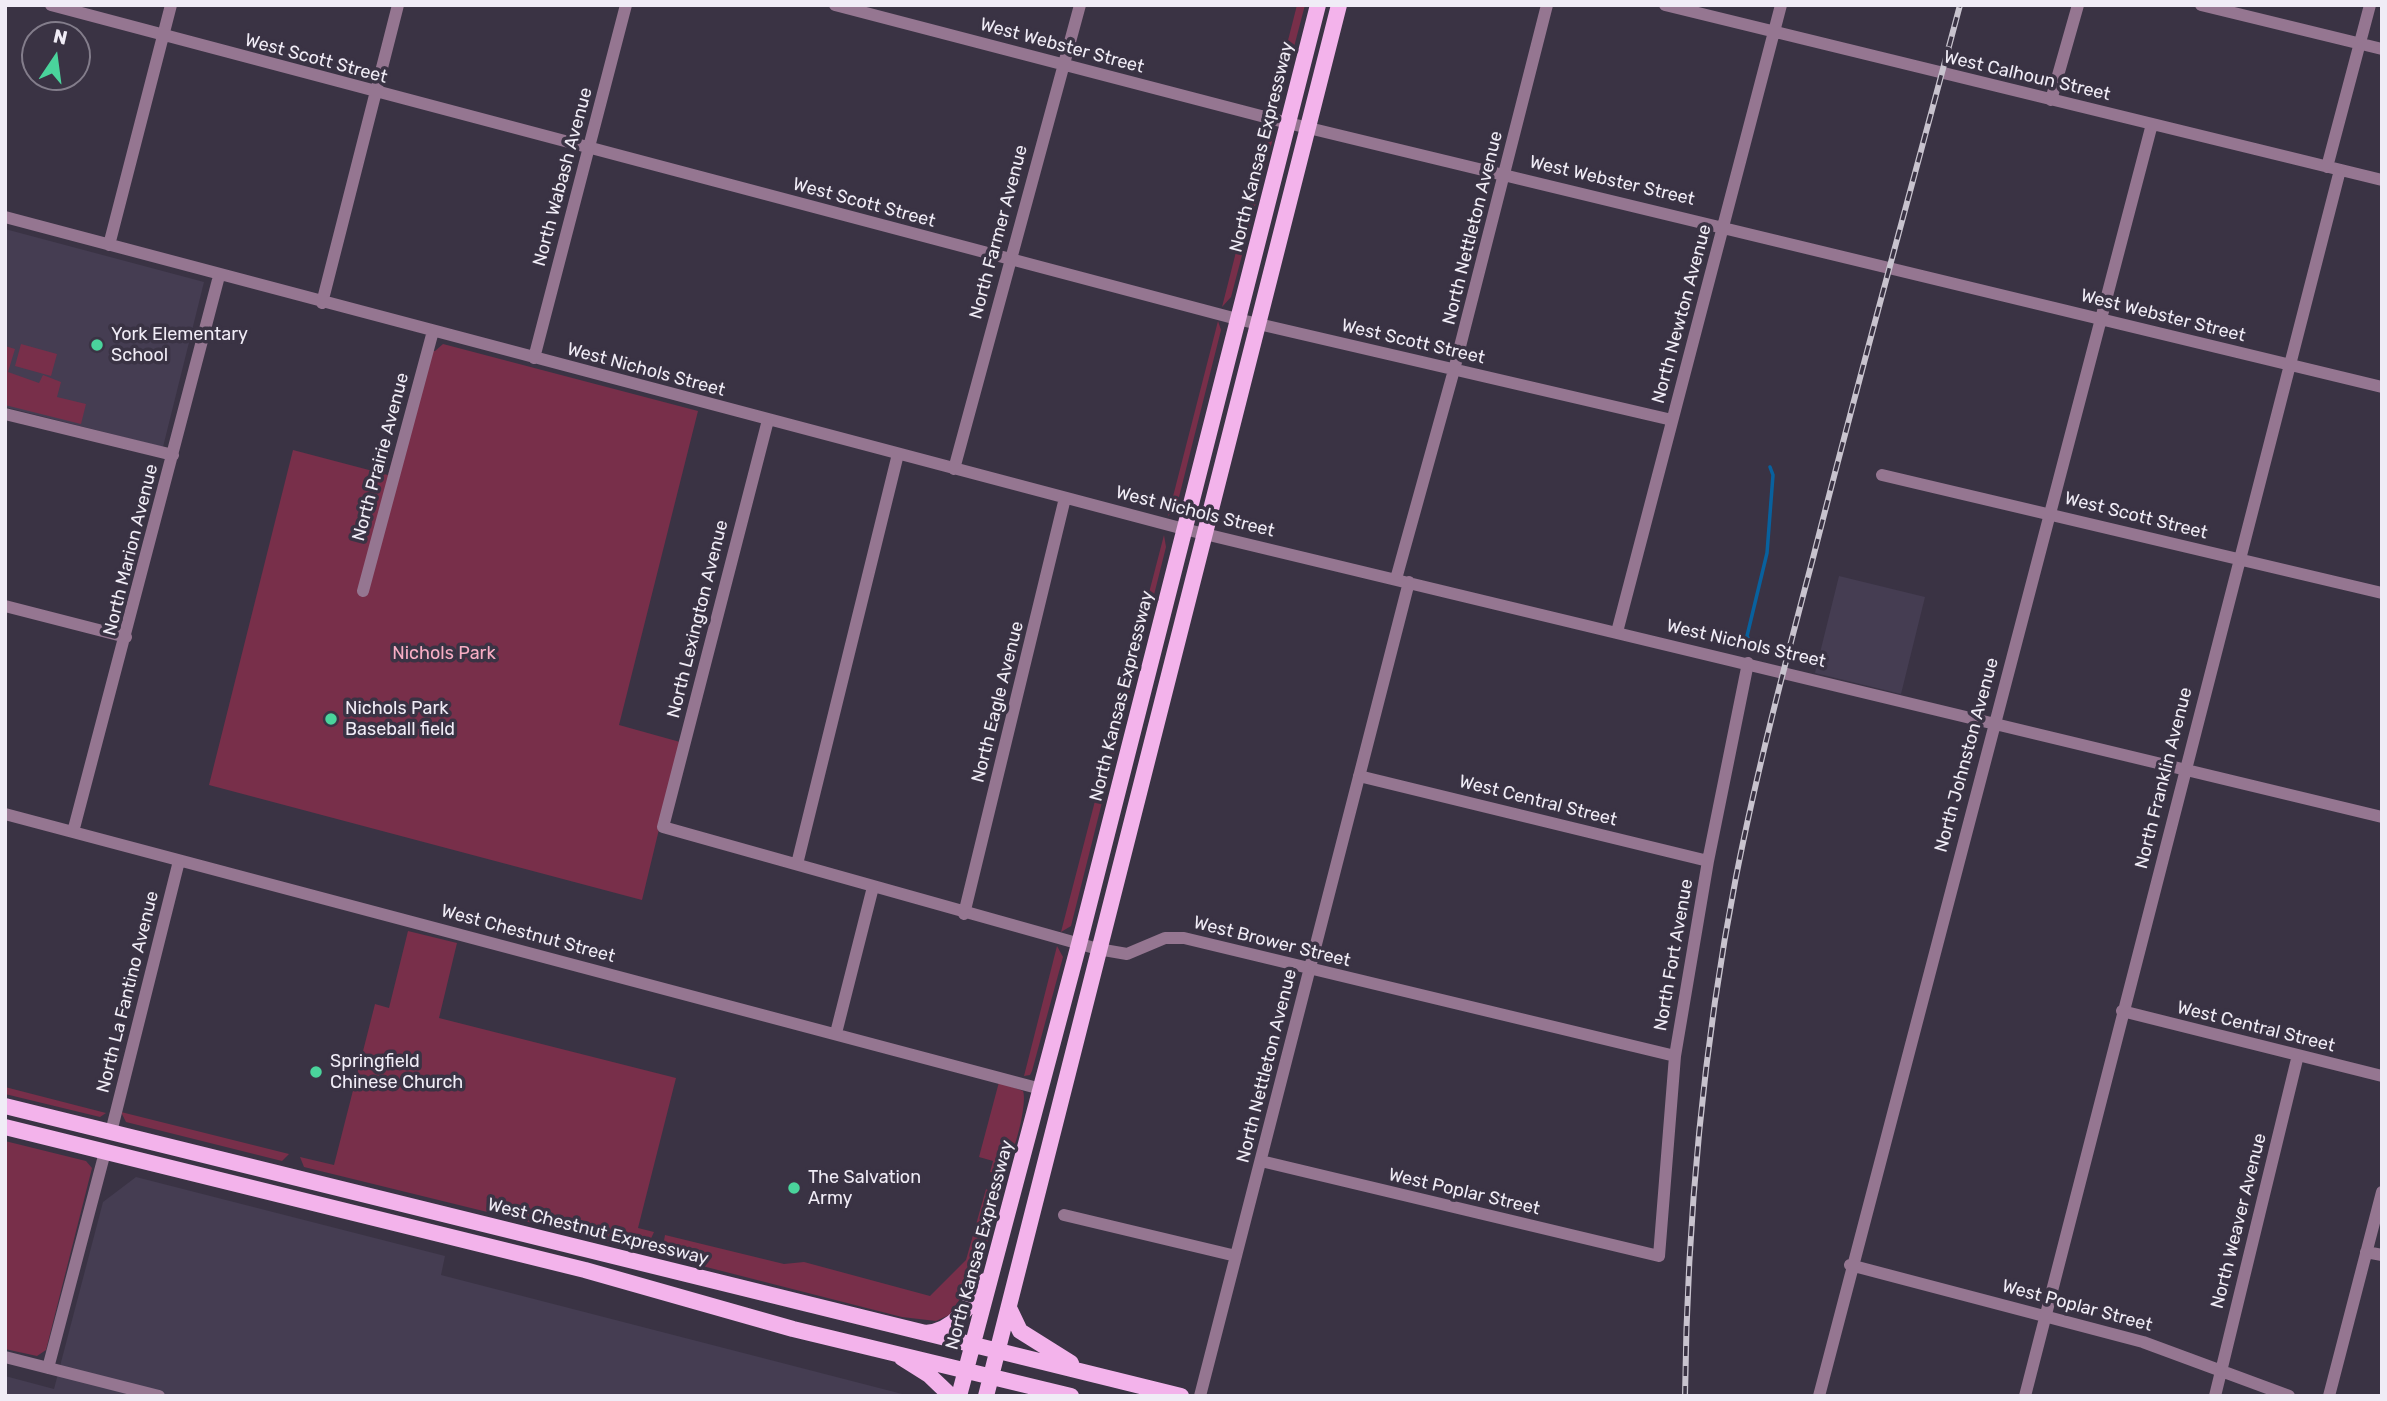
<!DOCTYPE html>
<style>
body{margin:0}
#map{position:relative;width:2387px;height:1401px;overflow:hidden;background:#3a3344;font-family:Rubik,sans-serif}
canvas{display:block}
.frame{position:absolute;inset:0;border:7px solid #f0ecf6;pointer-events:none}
.north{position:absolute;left:21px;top:21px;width:70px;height:70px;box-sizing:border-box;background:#3a3344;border:2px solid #837d8b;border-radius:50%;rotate:13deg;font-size:19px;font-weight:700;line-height:28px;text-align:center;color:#f0ecf6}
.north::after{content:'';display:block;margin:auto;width:24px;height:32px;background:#4ad49c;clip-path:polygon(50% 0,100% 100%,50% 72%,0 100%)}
</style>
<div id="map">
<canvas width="2387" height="1401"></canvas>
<div class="frame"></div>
<div class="north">N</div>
</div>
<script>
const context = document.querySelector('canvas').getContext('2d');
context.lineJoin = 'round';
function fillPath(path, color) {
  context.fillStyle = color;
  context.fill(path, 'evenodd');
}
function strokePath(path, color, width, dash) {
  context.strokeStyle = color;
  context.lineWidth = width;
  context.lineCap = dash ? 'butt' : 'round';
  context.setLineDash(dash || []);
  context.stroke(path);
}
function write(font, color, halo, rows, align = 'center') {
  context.font = font + ' Rubik,sans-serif';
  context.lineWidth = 7;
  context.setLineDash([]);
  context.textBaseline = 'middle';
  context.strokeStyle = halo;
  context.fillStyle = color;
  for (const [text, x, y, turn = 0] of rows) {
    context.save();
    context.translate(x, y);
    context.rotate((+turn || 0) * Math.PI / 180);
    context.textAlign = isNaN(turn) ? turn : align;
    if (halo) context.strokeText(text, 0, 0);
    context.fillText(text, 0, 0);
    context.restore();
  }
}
fillPath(new Path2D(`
 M 5,229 L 204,282 L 163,447 L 5,407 Z
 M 1839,576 L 1925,597 L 1901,694 L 1815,673 Z
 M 136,1177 L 445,1256 L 441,1275 L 910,1396 L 5,1396 L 5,1376 L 54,1389 L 103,1202 Z`), '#453d52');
fillPath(new Path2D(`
 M 1297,5 L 1305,5 L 1279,104 L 1270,111 Z
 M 1268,126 L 1273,138 L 1231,297 L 1222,307 Z
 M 1218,321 L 1221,330 L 1176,509 L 1168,516 Z
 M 21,344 L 57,354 L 51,376 L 15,366 Z
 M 443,344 L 698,411 L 619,725 L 680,742 L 642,900 L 209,785 L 293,450 L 388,475 L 424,349 L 435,351 Z
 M 5,346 L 15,349 L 8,372 L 39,383 L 43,375 L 61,382 L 57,397 L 86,404 L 81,424 L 5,405 Z
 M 1164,535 L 1166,547 L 1071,926 L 1061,932 Z
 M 408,931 L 457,943 L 439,1018 L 676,1078 L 638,1228 L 654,1232 L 648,1245 L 634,1248 L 304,1167 L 300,1157 L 334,1165 L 375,1004 L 389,1008 Z
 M 1057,946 L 1063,957 L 1032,1071 L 1030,1075 L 1024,1076 Z
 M 999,1082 L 1023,1091 C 1028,1104 1012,1168 999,1173 L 990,1172 L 993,1161 L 979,1157 Z
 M 5,1087 L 106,1113 L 100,1117 L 5,1094 Z
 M 121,1112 L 289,1154 L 282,1161 L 126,1122 Z
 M 5,1141 L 86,1161 L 92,1168 L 46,1350 L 37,1356 L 5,1349 Z
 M 986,1189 L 997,1195 L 998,1202 L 980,1270 L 949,1315 L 936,1321 L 902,1317 L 671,1258 L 663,1246 L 665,1235 L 784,1264 L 804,1262 L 930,1296 L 966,1260 Z`), '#782f4a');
strokePath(new Path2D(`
 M 1755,650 L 1747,636 L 1767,553 L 1773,475 L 1770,467`), '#08619e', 3.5);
strokePath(new Path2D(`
 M 51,5 L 1237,319 L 1672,420
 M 835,5 L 1288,123 L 2382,387
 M 1665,5 L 2382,180
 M 2201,5 L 2382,49
 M 2051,100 L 2078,5
 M 2327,167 L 2370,5
 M 5,217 L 1184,529 L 2382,817
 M 109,245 L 171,5
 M 322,303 L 398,5
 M 534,358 L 626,5
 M 5,414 L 173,455
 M 768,420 L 663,827 L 1098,949 L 1127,954 L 1165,938 L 1184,938 L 1675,1056
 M 954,469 L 1080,5
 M 1882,475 L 2382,593
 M 1396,579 L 1454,370 L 1547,5
 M 363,591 L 433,331
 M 5,606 L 126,637
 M 1617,632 L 1781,5
 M 1359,776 L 1708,861
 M 5,814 L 1041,1089
 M 73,832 L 219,276
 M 797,864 L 898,454
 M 964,914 L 1065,498
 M 2122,1011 L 2382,1076
 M 836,1033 L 873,887
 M 111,1132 L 179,861
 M 1261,1161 L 1659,1256 L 1675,1056 L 1708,861 L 1748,663
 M 1064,1215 L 1236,1256
 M 2366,1252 L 2382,1255
 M 1850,1265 L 2143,1342 L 2289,1396
 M 5,1357 L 159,1396
 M 48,1368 L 105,1152
 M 1200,1396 L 1409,582
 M 1819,1396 L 2152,124
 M 2025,1396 L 2340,170
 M 2215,1396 L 2298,1055
 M 2329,1396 L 2382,1192`), '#957691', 12);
strokePath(new Path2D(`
 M 5,1106 L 1181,1396
 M 5,1127 L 585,1270 L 793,1329 L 1071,1396
 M 1010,1310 L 1020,1331 L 1071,1363
 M 925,1333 C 954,1332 972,1303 985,1281
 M 902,1358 L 929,1375 L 951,1396
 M 959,1396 L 1079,944 L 1318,5
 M 986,1396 L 1339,5`), '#f3b3eb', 16);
const rail = new Path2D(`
 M 1685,1396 C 1687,1222 1703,1048 1736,877 C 1757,770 1785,664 1813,558 C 1860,373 1911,190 1960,5`);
strokePath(rail, '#c8c3ce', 6);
strokePath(rail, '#3a3344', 3.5, [10]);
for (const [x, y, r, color] of [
 [97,345,7,"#4ad49c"],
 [331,719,7,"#4ad49c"],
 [316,1072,7,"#4ad49c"],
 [794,1188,7,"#4ad49c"]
]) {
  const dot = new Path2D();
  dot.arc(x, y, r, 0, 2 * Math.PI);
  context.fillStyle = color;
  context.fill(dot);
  strokePath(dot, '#3a3344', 2.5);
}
write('18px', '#f0ecf6', '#3a3344', [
 ["West Webster Street",1062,46,15],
 ["West Scott Street",316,59,15],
 ["West Calhoun Street",2027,76,13],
 ["North Kansas Expressway",1262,147,-76],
 ["North Wabash Avenue",563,177,-75],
 ["West Webster Street",1612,181,13],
 ["West Scott Street",864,203,15],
 ["North Nettleton Avenue",1473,228,-76],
 ["North Farmer Avenue",999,232,-75],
 ["North Newton Avenue",1682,314,-75],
 ["West Webster Street",2163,316,14],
 ["West Scott Street",1413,342,13],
 ["West Nichols Street",646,370,15],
 ["North Prairie Avenue",381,457,-75],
 ["West Nichols Street",1195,512,14],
 ["West Scott Street",2136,516,14],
 ["North Marion Avenue",131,550,-76],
 ["North Lexington Avenue",698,619,-76],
 ["West Nichols Street",1746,644,13],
 ["North Kansas Expressway",1122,696,-76],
 ["North Eagle Avenue",998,702,-76],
 ["North Johnston Avenue",1967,755,-75],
 ["North Franklin Avenue",2164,778,-76],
 ["West Central Street",1538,801,14],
 ["West Chestnut Street",528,934,15],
 ["West Brower Street",1272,942,14],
 ["North Fort Avenue",1674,955,-80],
 ["North La Fantino Avenue",128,992,-76],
 ["West Central Street",2256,1027,14],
 ["North Nettleton Avenue",1267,1066,-76],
 ["West Poplar Street",1464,1192,13],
 ["North Weaver Avenue",2239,1221,-76],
 ["West Chestnut Expressway",598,1232,14],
 ["North Kansas Expressway",980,1245,-75],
 ["West Poplar Street",2077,1306,15]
]);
write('18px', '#f0ecf6', '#3a3344', [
 ["York Elementary",111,335],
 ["School",111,356],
 ["Nichols Park",345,709],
 ["Baseball field",345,730],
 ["Springfield",330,1062],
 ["Chinese Church",330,1083],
 ["The Salvation",808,1178],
 ["Army",808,1199]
], 'left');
write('18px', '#f8aec5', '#3a3344', [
 ["Nichols Park",444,654]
]);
</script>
